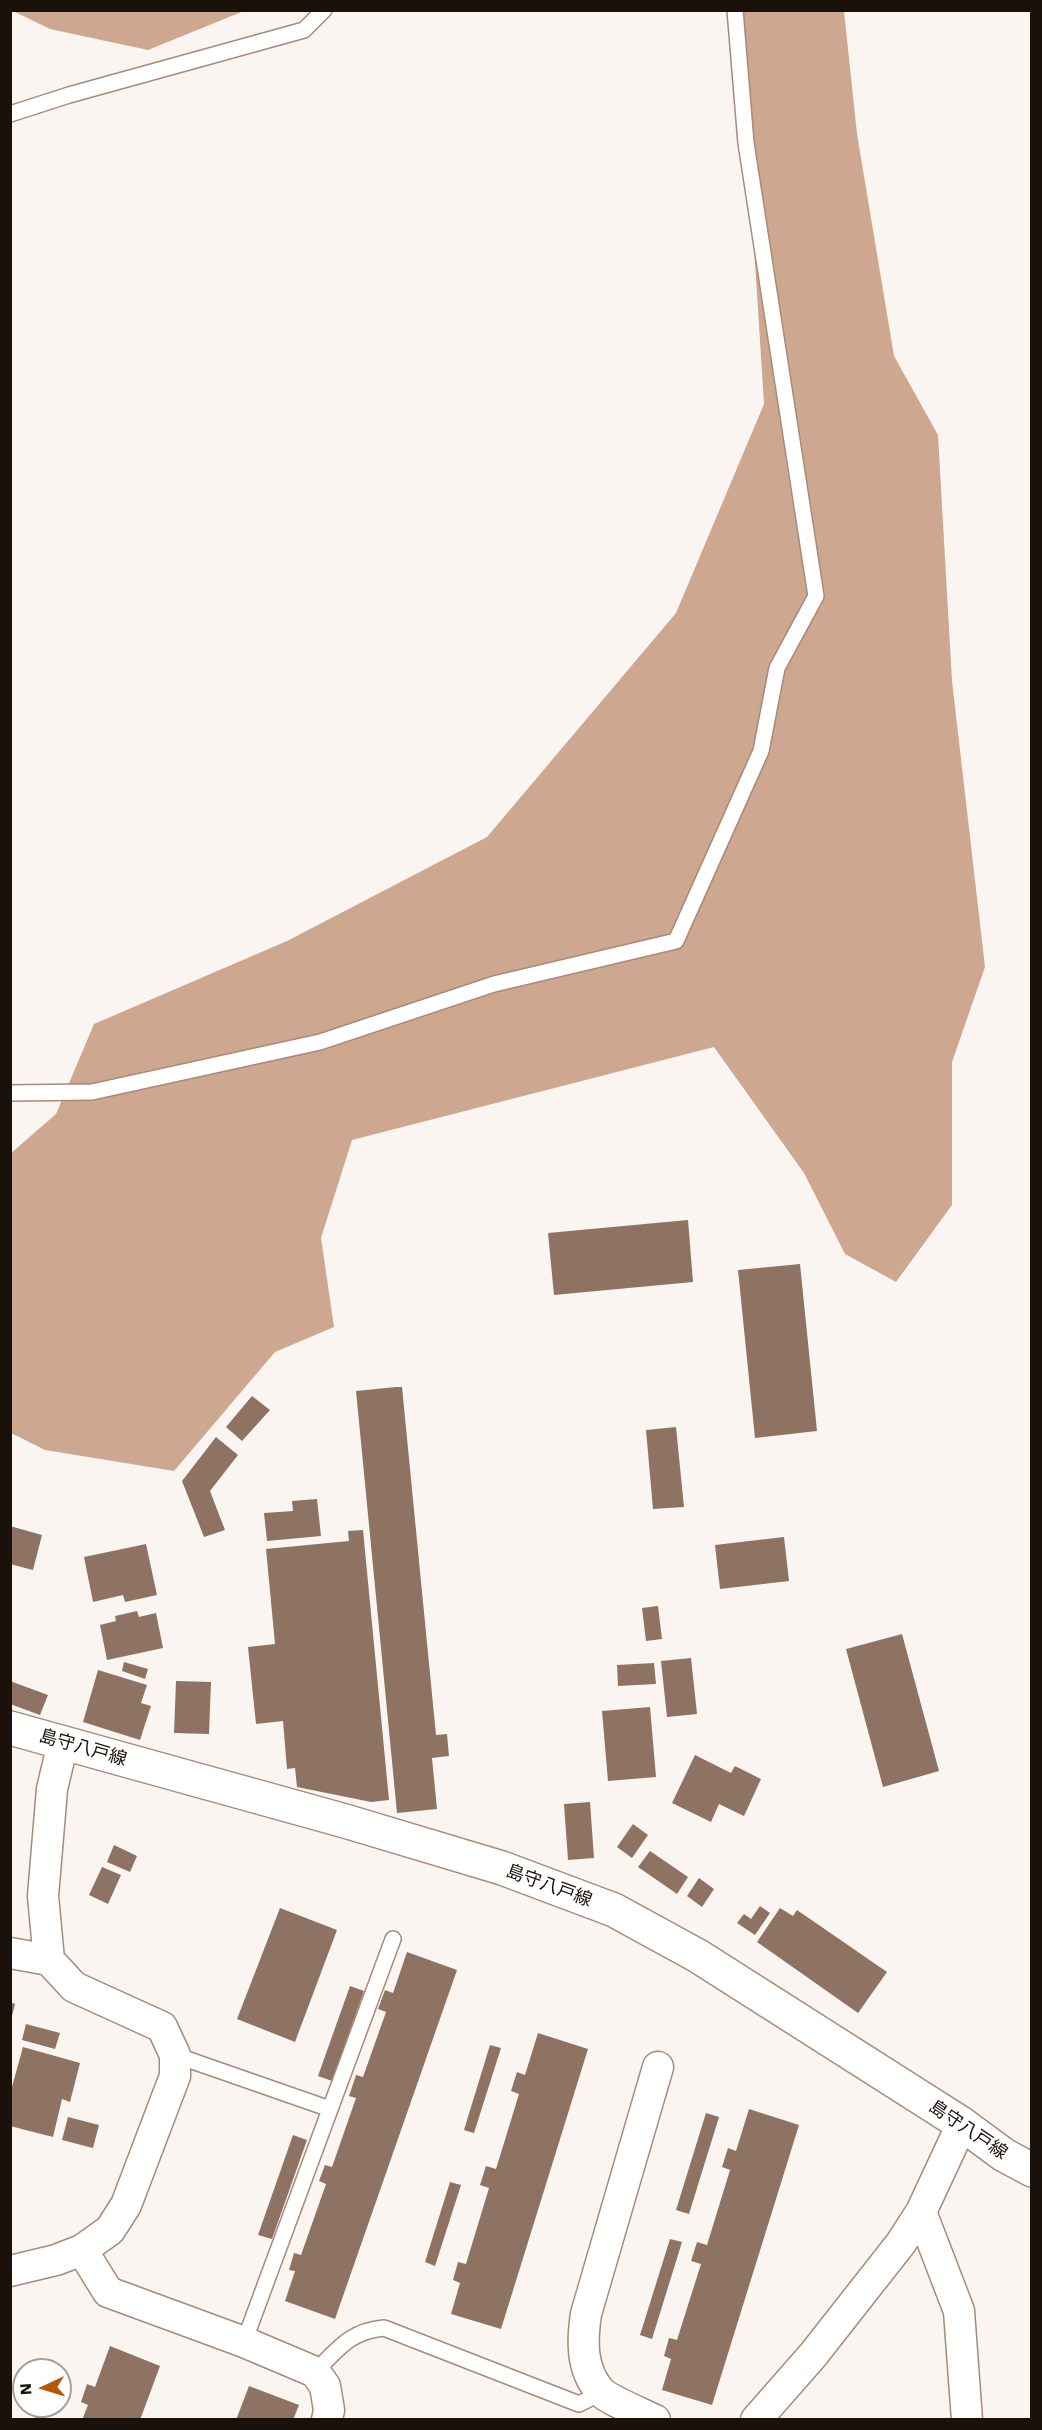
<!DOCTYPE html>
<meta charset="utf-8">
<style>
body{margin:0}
#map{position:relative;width:1042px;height:2430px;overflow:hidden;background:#fbf5f1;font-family:"Work Sans",sans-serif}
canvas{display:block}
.frame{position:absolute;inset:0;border:12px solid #1b110b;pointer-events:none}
.north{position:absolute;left:12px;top:2358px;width:60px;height:60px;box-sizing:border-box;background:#fff;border:2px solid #a4a09d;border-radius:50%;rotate:266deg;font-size:16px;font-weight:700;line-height:24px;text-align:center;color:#1b110b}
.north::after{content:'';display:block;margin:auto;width:21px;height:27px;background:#b65809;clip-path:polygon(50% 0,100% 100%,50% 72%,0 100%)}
</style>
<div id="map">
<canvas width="1042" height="2430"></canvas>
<div class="frame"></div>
<div class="north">N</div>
</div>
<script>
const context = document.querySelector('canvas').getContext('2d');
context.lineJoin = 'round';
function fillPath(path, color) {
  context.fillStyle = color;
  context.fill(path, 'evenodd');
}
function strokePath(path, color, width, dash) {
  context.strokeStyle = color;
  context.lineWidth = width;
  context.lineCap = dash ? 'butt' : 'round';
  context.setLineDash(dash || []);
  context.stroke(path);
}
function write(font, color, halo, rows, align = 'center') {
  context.font = font + ' "Work Sans","Noto Sans JP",sans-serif';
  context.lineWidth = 4.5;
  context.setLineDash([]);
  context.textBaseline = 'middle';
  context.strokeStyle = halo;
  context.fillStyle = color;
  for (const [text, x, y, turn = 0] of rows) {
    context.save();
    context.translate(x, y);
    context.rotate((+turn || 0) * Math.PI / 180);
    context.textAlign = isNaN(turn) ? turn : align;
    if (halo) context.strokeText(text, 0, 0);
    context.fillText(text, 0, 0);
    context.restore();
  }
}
fillPath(new Path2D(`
 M 13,11 L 13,10 L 244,11 L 148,50 L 50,29 Z
 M 739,11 L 844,11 L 857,134 L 894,356 L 938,435 L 952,681 L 985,967 L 952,1062 L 952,1205 L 896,1282 L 845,1254 L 804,1173 L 714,1047 L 352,1140 L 321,1238 L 334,1327 L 275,1352 L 174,1471 L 45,1450 L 11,1433 L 10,1154 L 56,1114 L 94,1024 L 287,941 L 487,837 L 676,613 L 764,404 Z`), '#cea791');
fillPath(new Path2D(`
 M 688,1220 L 693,1282 L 554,1295 L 548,1233 Z
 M 800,1264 L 817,1431 L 755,1438 L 738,1270 Z
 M 396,1387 L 402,1387 L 436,1735 L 447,1734 L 449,1756 L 432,1758 L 437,1809 L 397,1813 L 356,1391 Z
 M 252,1396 L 270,1410 L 242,1441 L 226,1427 Z
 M 676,1427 L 684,1507 L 653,1509 L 646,1430 Z
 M 216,1437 L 238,1455 L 210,1491 L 225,1530 L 204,1537 L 182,1481 Z
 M 317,1499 L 321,1536 L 267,1541 L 264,1513 L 293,1511 L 292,1501 Z
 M 10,1526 L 42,1535 L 33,1570 L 10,1564 Z
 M 363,1530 L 389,1800 L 371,1802 L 297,1787 L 295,1768 L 287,1769 L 283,1721 L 256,1724 L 248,1647 L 275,1644 L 266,1549 L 349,1541 L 348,1531 Z
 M 784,1537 L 789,1581 L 720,1589 L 715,1545 Z
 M 146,1544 L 157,1595 L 125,1602 L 123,1595 L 93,1602 L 84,1557 Z
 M 658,1606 L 662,1639 L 646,1641 L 642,1608 Z
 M 137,1611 L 139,1617 L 156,1613 L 163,1648 L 107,1660 L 100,1625 L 116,1621 L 115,1616 Z
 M 902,1634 L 939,1771 L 883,1787 L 846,1649 Z
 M 691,1658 L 697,1714 L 667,1717 L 661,1661 Z
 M 124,1662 L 148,1669 L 145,1679 L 122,1671 Z
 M 654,1663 L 656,1684 L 618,1686 L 617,1665 Z
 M 98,1670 L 147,1685 L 141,1703 L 151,1706 L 140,1740 L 83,1722 Z
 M 10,1681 L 48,1695 L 40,1715 L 10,1704 Z
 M 176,1681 L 211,1682 L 209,1734 L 174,1733 Z
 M 650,1707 L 656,1777 L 608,1781 L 602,1711 Z
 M 695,1755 L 731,1773 L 735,1766 L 761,1779 L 744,1816 L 719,1804 L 711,1822 L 672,1803 Z
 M 590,1802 L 594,1858 L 568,1860 L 564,1804 Z
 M 633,1824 L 648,1835 L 632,1858 L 617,1847 Z
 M 114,1845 L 137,1856 L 130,1872 L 107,1862 Z
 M 650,1851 L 688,1877 L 677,1894 L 638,1867 Z
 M 102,1867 L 121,1875 L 108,1904 L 89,1895 Z
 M 699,1878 L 714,1889 L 702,1907 L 687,1896 Z
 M 760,1906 L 770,1913 L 755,1935 L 737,1923 L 744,1914 L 751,1919 Z
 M 280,1908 L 337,1930 L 295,2042 L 237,2019 Z
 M 780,1908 L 793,1916 L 797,1910 L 887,1972 L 858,2013 L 757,1942 Z
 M 407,1952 L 457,1970 L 335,2319 L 285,2301 L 295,2271 L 289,2270 L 294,2253 L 301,2255 L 326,2184 L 319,2181 L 325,2165 L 332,2167 L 356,2098 L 349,2096 L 356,2075 L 363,2077 L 386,2012 L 378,2009 L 385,1990 L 393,1993 Z
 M 350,1986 L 364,1991 L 332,2081 L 318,2076 Z
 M 10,2002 L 15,2004 L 11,2020 L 10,2020 Z
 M 26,2024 L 60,2033 L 55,2049 L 22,2040 Z
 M 538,2033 L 588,2049 L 501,2329 L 451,2314 L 460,2283 L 453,2280 L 458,2262 L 466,2264 L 489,2188 L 480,2185 L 486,2166 L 496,2169 L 519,2094 L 511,2091 L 517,2072 L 525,2075 Z
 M 490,2045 L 501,2048 L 474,2133 L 464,2130 Z
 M 23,2047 L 80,2063 L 70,2102 L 62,2099 L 53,2137 L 10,2126 L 10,2094 Z
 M 749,2109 L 799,2125 L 712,2405 L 662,2390 L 671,2359 L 664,2356 L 669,2338 L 677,2340 L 701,2264 L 691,2261 L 697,2242 L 707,2245 L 730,2170 L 722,2167 L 728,2148 L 736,2151 Z
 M 706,2113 L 719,2117 L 689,2214 L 676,2210 Z
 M 68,2117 L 99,2125 L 93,2148 L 62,2140 Z
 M 293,2135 L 307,2140 L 272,2239 L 258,2235 Z
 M 450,2182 L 461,2185 L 435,2266 L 425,2262 Z
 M 670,2239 L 682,2242 L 652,2339 L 640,2335 Z
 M 110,2346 L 160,2366 L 140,2420 L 82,2420 L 88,2405 L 81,2402 L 87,2384 L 95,2387 Z
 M 249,2386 L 299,2405 L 293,2420 L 236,2420 Z
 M 39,2406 L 50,2406 L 45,2420 L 34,2420 Z`), '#8e7262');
const service = new Path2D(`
 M 10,114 L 69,95 L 304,30 L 324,10
 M 10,1093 L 92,1092 L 320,1042 L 494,984 L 676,941 L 761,751 L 777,668 L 816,596 L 746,143 L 735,10
 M 175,2055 L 330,2109
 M 244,2342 L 393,1939
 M 315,2372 C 338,2349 350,2331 384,2328 L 579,2404 L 601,2393`);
const minor = new Path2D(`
 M 10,1953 L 49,1960
 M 921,2212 L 959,2311 L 967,2420
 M 82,2250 L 108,2292 L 244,2342 L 315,2372 L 325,2386 L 329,2410 L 327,2420
 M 10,2271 L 56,2260 L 82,2250 L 110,2230 L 126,2205 L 175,2076 L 175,2055 L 162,2027 L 74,1987 L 49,1960 L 43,1896 L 52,1789 L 63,1743
 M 655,2420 C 643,2414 607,2399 600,2391 C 581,2369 582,2341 586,2314 L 658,2067
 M 756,2420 L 813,2355 L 901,2243 L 921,2212 L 962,2124`);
const secondary = new Path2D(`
 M 10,1728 L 345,1821 L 502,1868 L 614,1910 L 698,1956 L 962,2124 L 1004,2155 L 1032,2170`);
strokePath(service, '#a78a79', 18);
strokePath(minor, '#a78a79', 33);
strokePath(secondary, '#a78a79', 36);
strokePath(service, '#fff', 15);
strokePath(minor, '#fff', 30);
strokePath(secondary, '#fff', 33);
write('18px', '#1b110b', '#fff', [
 ["島守八戸線",83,1748,16],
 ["島守八戸線",549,1886,20],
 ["島守八戸線",968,2130,34]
]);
</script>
